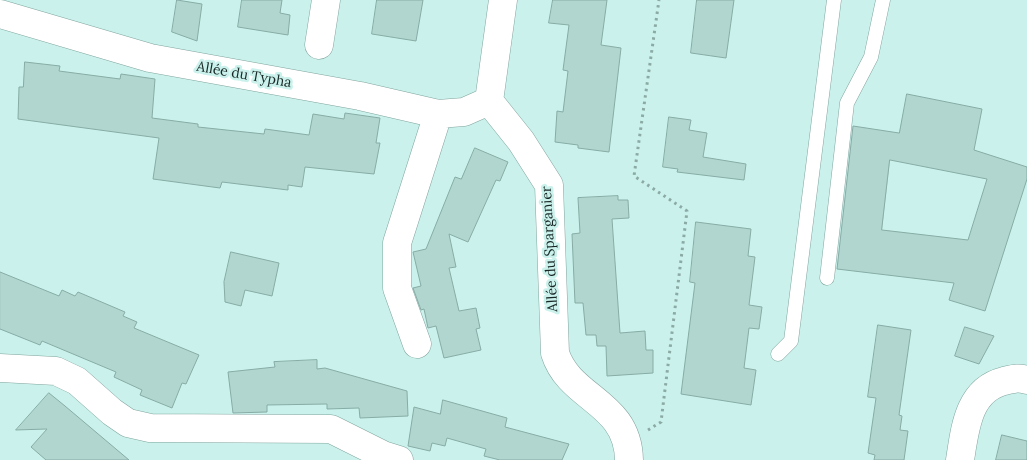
<!DOCTYPE html>
<meta charset="utf-8">
<style>
body{margin:0}
canvas{display:block;background:#caf1eb}
</style>
<canvas width="1027" height="460"></canvas>
<script>
const context = document.querySelector('canvas').getContext('2d');
context.lineJoin = 'round';
function fillPath(path, color) {
  context.fillStyle = color;
  context.fill(path, 'evenodd');
}
function strokePath(path, color, width, dash) {
  context.strokeStyle = color;
  context.lineWidth = width;
  context.lineCap = dash ? 'butt' : 'round';
  context.setLineDash(dash || []);
  context.stroke(path);
}
function write(font, color, halo, rows, align = 'center') {
  context.font = font + ' Lora,serif';
  context.lineWidth = 5;
  context.setLineDash([]);
  context.textBaseline = 'middle';
  context.strokeStyle = halo;
  context.fillStyle = color;
  for (const [text, x, y, turn = 0] of rows) {
    context.save();
    context.translate(x, y);
    context.rotate((+turn || 0) * Math.PI / 180);
    context.textAlign = isNaN(turn) ? turn : align;
    if (halo) context.strokeText(text, 0, 0);
    context.fillText(text, 0, 0);
    context.restore();
  }
}
const building = new Path2D(`
 M 177,0 L 202,4 L 197,41 L 172,32 Z
 M 242,0 L 282,0 L 280,13 L 290,15 L 288,35 L 238,27 Z
 M 377,0 L 423,0 L 416,41 L 372,34 Z
 M 553,0 L 607,0 L 601,45 L 621,48 L 609,152 L 578,148 L 578,145 L 555,142 L 557,111 L 563,112 L 568,71 L 563,70 L 569,25 L 549,23 Z
 M 697,0 L 734,0 L 726,58 L 691,53 Z
 M 25,62 L 60,66 L 59,71 L 120,79 L 121,74 L 155,79 L 152,118 L 198,124 L 198,127 L 264,134 L 265,129 L 309,135 L 313,114 L 344,119 L 345,113 L 380,118 L 376,143 L 380,143 L 374,174 L 305,167 L 302,187 L 288,185 L 288,190 L 222,182 L 220,188 L 153,179 L 159,138 L 18,119 L 19,87 L 23,87 Z
 M 907,94 L 982,109 L 974,150 L 1027,167 L 1027,179 L 985,311 L 949,300 L 954,283 L 837,269 L 853,126 L 899,133 ZM 890,160 L 987,179 L 968,240 L 882,230 Z
 M 669,117 L 691,120 L 689,130 L 707,133 L 703,157 L 746,164 L 744,180 L 677,172 L 678,169 L 663,167 Z
 M 475,148 L 508,162 L 500,181 L 496,180 L 468,242 L 449,234 L 456,267 L 449,268 L 459,311 L 476,308 L 480,328 L 476,329 L 481,350 L 444,358 L 436,326 L 428,328 L 424,309 L 421,310 L 413,288 L 421,286 L 413,252 L 426,249 L 455,177 L 461,179 Z
 M 618,196 L 618,200 L 628,200 L 629,218 L 612,219 L 620,333 L 645,331 L 646,350 L 653,350 L 653,373 L 607,376 L 606,346 L 597,346 L 596,335 L 586,335 L 583,303 L 575,303 L 572,234 L 580,233 L 578,198 Z
 M 696,222 L 751,229 L 748,256 L 755,257 L 749,305 L 762,307 L 759,329 L 749,328 L 744,368 L 756,370 L 751,405 L 681,394 L 695,283 L 690,282 Z
 M 231,252 L 279,263 L 272,296 L 245,290 L 241,306 L 225,302 L 224,282 Z
 M 0,272 L 59,296 L 62,290 L 75,296 L 78,292 L 125,312 L 123,316 L 137,322 L 134,328 L 199,355 L 186,384 L 182,383 L 172,408 L 140,395 L 142,390 L 114,377 L 116,372 L 42,341 L 40,345 L 0,329 Z
 M 878,325 L 911,330 L 899,415 L 902,416 L 900,430 L 908,431 L 904,460 L 874,460 L 875,455 L 868,453 L 876,398 L 868,397 Z
 M 965,327 L 994,336 L 979,364 L 955,356 Z
 M 317,360 L 317,369 L 325,368 L 407,391 L 408,416 L 360,418 L 359,408 L 327,409 L 327,404 L 267,405 L 267,412 L 233,413 L 228,372 L 275,367 L 274,362 Z
 M 49,393 L 65,406 L 129,460 L 46,460 L 31,447 L 47,429 L 16,430 Z
 M 443,400 L 507,418 L 505,427 L 569,444 L 562,460 L 500,460 L 484,456 L 486,449 L 447,438 L 445,446 L 432,443 L 430,451 L 408,446 L 414,407 L 440,414 Z
 M 1002,435 L 1027,441 L 1027,460 L 996,460 Z`);
fillPath(building, '#b1d6d0');
strokePath(building, '#87aca6', 1);
const service = new Path2D(`
 M 827,278 L 847,103 L 871,57 L 883,0
 M 778,354 L 791,341 L 834,0`);
const minor = new Path2D(`
 M 503,0 L 489,101 L 521,141 L 549,185 L 555,353 C 570,400 628,401 629,460
 M 0,14 L 150,58 L 360,96 L 438,114 L 464,112 L 489,101
 M 319,45 L 326,0
 M 417,344 L 397,288 L 397,243 L 438,114
 M 0,368 L 56,371 L 77,381 L 112,412 L 128,423 L 150,428 L 331,429 L 383,455 L 399,460
 M 960,460 C 965,429 968,390 1004,381 C 1013,379 1018,377 1027,380`);
strokePath(service, '#80a59f', 15);
strokePath(minor, '#80a59f', 29);
strokePath(new Path2D(`
 M 648,430 L 661,422 L 687,211 L 634,176 L 659,0`), '#8baaa5', 3, [2.5, 4]);
strokePath(service, '#fff', 14);
strokePath(minor, '#fff', 28);
write('14px', '#182725', '#caf1eb', [
 ["Allée du Typha",244,75,10],
 ["Allée du Sparganier",550,249,-93]
]);
</script>
